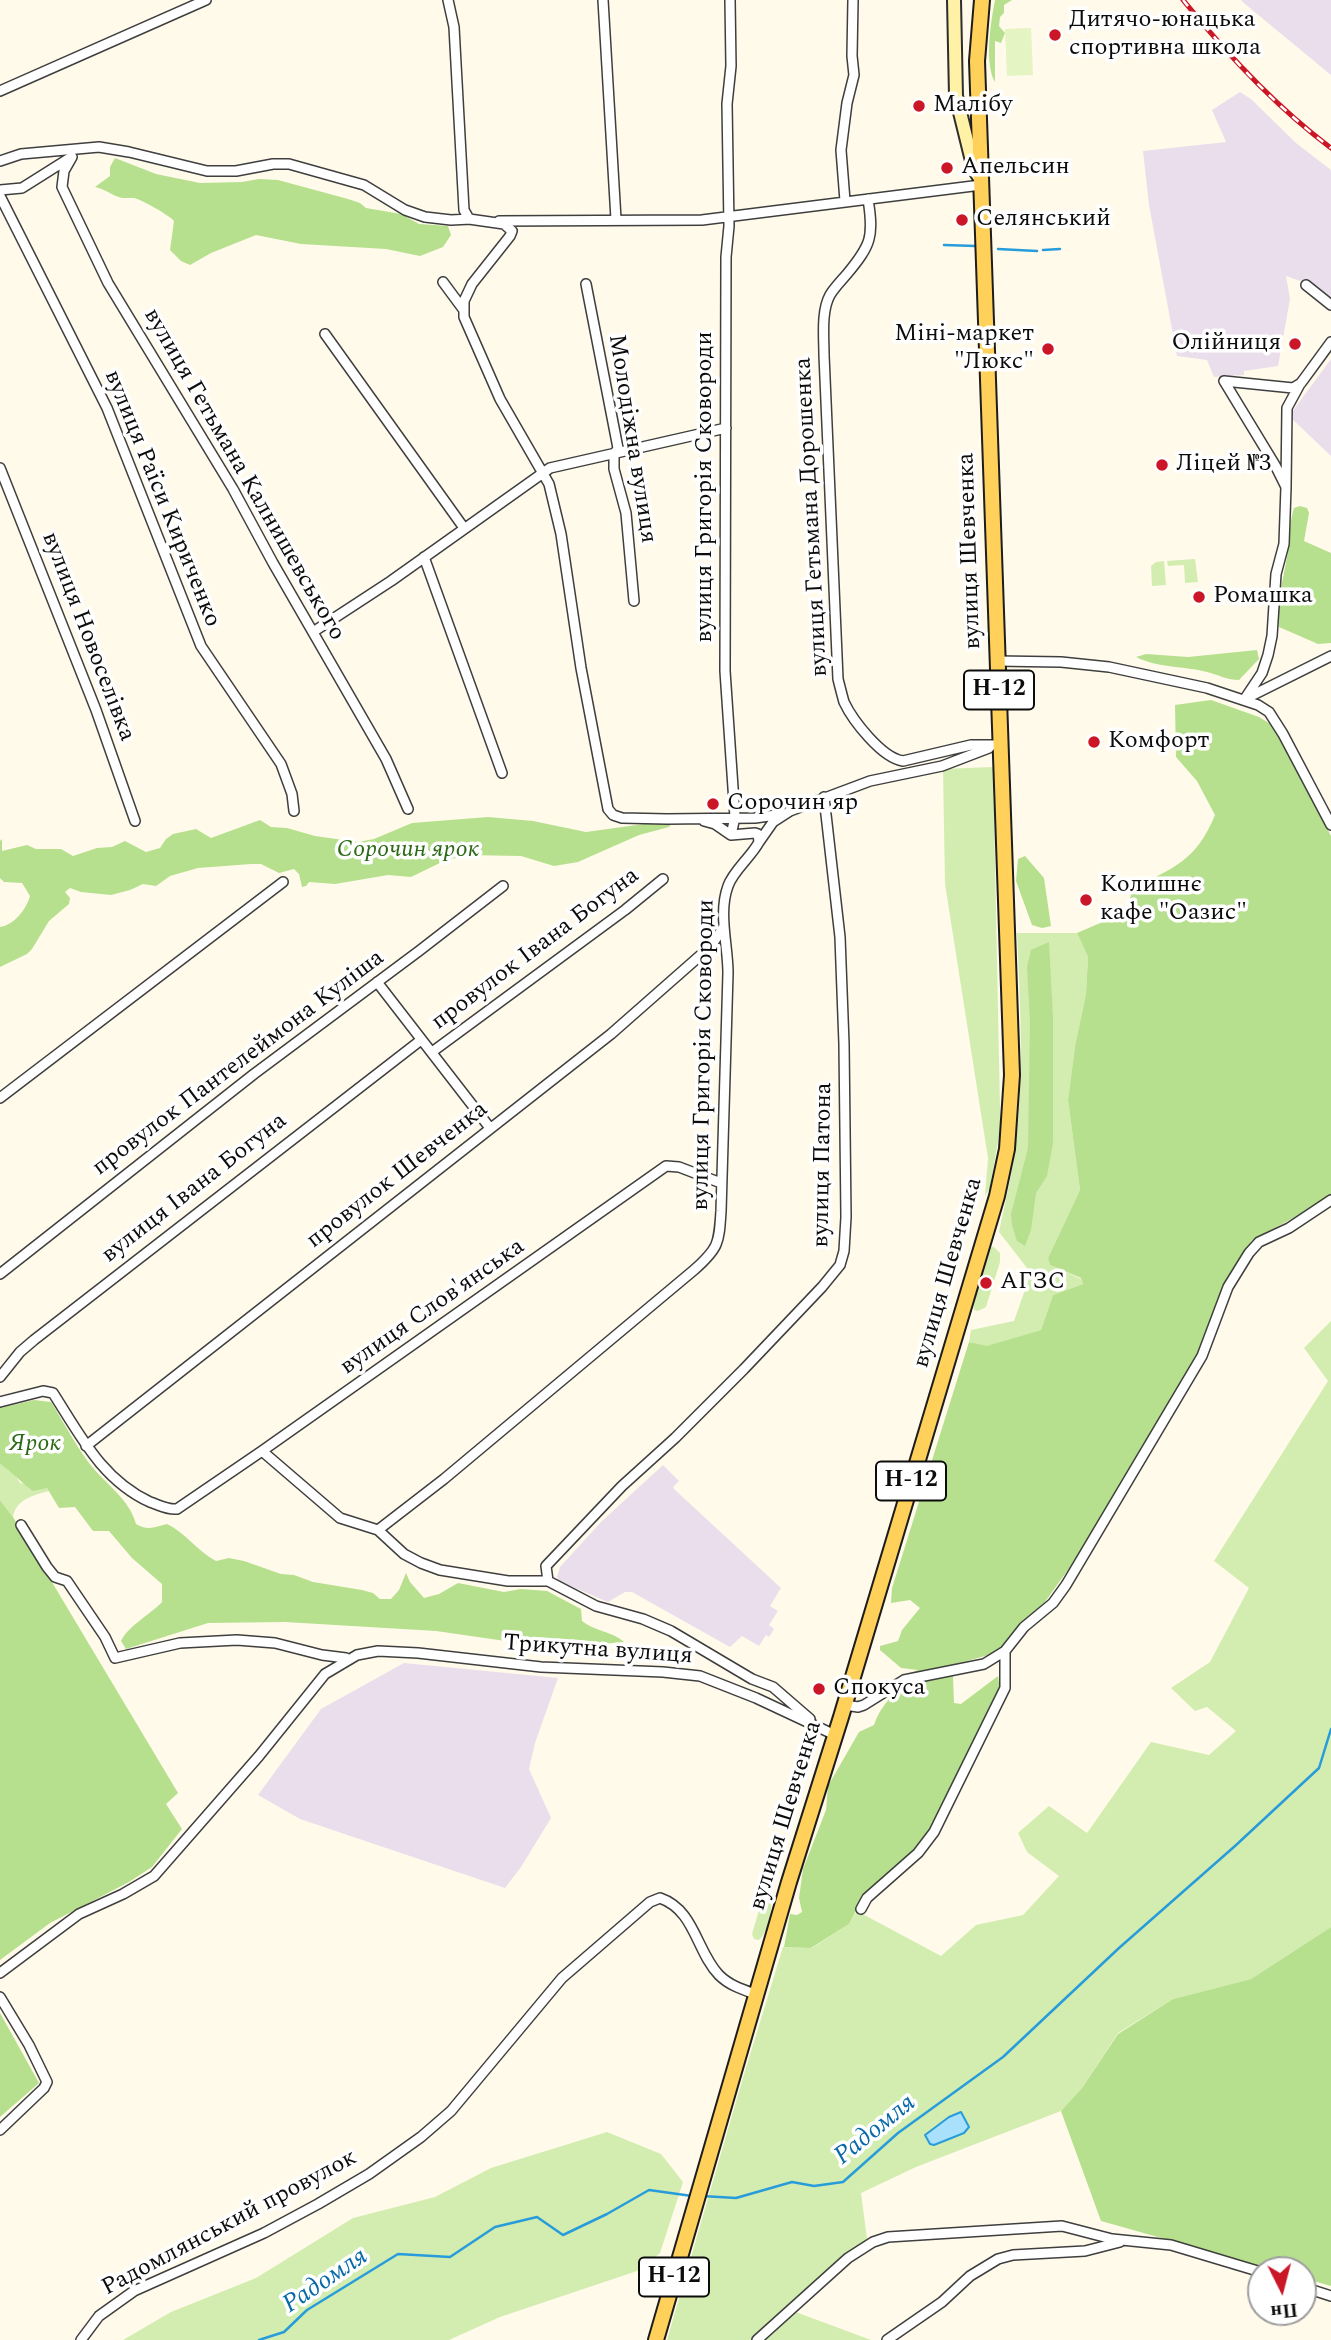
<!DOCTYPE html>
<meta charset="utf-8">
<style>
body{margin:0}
#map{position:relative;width:1331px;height:2340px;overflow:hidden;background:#fffaea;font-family:Spectral,serif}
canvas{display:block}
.north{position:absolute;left:1247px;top:2256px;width:70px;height:70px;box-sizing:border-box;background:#fff;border:2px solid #9e9e9e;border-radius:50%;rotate:174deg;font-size:19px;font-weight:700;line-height:28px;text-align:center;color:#0c0c0c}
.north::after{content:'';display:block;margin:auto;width:24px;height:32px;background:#ca1626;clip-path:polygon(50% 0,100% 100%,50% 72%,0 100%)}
</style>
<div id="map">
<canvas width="1331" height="2340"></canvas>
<div class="north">Пн</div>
</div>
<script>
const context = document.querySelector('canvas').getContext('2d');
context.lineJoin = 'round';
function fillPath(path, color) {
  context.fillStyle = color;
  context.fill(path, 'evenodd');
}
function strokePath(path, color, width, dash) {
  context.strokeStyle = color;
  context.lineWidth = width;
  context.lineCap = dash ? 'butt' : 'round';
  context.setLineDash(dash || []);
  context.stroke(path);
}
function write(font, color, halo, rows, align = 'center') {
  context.font = font + ' Spectral,serif';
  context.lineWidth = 7;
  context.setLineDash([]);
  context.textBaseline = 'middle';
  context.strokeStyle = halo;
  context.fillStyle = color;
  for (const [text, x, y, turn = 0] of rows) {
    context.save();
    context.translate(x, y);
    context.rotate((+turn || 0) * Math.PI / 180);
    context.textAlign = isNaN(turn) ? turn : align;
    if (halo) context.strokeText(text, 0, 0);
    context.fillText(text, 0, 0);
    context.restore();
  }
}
fillPath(new Path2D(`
 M 1241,0 L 1331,0 L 1331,75 L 1245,4 Z
 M 1240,92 L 1251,99 L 1296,143 L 1331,170 L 1331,297 L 1312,285 L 1286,276 L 1290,299 L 1278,366 L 1244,371 L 1244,375 L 1214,377 L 1207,360 L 1177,356 L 1149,205 L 1143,151 L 1226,142 L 1212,110 Z
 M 1331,359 L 1331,456 L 1289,416 Z
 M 663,1465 L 679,1481 L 673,1487 L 674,1489 L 781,1588 L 770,1606 L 778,1611 L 769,1625 L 774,1629 L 769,1637 L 766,1635 L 759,1646 L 742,1636 L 730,1647 L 632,1592 L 625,1592 L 608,1602 L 559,1581 L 557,1577 L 560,1567 L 601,1522 Z
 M 404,1663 L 558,1678 L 535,1743 L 529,1769 L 551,1818 L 521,1867 L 505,1888 L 300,1819 L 258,1795 L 321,1709 Z`), '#eadeec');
fillPath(new Path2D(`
 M 1195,559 L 1198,582 L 1185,583 L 1184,565 L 1168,566 L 1167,561 Z
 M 1164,561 L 1166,585 L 1152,586 L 1151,566 L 1156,562 Z
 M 993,767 L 1000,1108 L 1000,1130 L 990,1188 L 985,1196 L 988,1158 L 945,884 L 943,769 Z
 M 1017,933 L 1077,933 L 1088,957 L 1086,994 L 1075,1046 L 1068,1100 L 1080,1190 L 1048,1258 L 1050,1265 L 1081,1279 L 1083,1284 L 1053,1295 L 1041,1330 L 987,1347 L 969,1342 L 971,1330 L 1014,1321 L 1031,1273 L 999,1232 C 1006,1199 1014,1166 1017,1132 C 1024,1066 1020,999 1017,933 Z
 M 990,1247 L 994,1247 L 1000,1253 L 1000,1262 L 986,1307 L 978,1311 L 974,1310 L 973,1303 L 987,1250 Z
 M 1331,1321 L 1331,1927 L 1251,1979 L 1173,1999 L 1118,2033 L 1082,2088 L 1061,2111 L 916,2167 L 861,2193 L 867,2239 L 785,2308 L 871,2340 L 667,2340 L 742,2081 L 783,1947 L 812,1948 L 849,1924 L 857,1911 L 941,1956 L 976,1925 L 1023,1915 L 1059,1876 L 1027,1852 L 1018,1833 L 1049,1806 L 1087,1833 L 1151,1742 L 1209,1755 L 1236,1731 L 1207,1707 L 1195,1711 L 1171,1688 L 1210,1662 L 1249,1588 L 1214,1561 L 1328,1381 L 1304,1348 Z
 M 0,1464 L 14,1473 L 20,1483 L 47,1488 L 49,1491 C 34,1495 16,1499 13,1517 L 0,1500 Z
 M 765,1898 L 770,1899 C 774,1909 767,1933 759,1940 L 754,1939 L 752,1934 L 761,1903 Z
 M 607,2132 L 661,2154 L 683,2182 L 660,2253 L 640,2270 L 500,2317 L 449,2340 L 123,2340 L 171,2312 L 256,2278 L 353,2218 L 435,2197 L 491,2168 Z`), '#d3edb0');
fillPath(new Path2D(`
 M 995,0 L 1012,0 L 1004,5 L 1004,13 L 1000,17 L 999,26 L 1005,33 L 1001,43 L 995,41 L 995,82 C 984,63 991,21 995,0 Z
 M 115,158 L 156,174 L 200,183 L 242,182 L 259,179 L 278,180 L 348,199 L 360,203 L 366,208 L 401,214 L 419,224 L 448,226 L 451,235 L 443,247 L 420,256 L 386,249 L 301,244 L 256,235 L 211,253 L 190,265 L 181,261 L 170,250 L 174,221 C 169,215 142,200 134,198 C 130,198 126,198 122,198 C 113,196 105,189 95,187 L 110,176 L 110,167 Z
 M 1300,506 L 1307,508 L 1309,513 L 1304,541 L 1331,553 L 1331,643 L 1318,644 L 1279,627 C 1276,603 1283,581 1287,557 C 1290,540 1289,524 1294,508 Z
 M 1257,650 L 1259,659 L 1239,680 C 1227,680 1219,675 1207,672 C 1184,666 1158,668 1136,657 L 1146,654 L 1188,657 Z
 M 1211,700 L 1259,717 L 1272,725 L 1331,836 L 1331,1194 L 1315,1206 L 1251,1241 L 1191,1366 L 1081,1552 L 1044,1603 L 999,1652 L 949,1666 L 953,1677 L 954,1703 L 961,1704 L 998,1676 L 1000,1689 L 931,1831 L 901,1864 L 867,1891 L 849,1924 L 811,1948 L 784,1947 L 790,1914 L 797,1915 L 802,1912 L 799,1898 L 803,1869 L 826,1810 L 828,1786 L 859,1732 L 874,1725 C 880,1705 896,1694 905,1675 L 918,1670 L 901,1668 L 880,1650 L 880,1646 L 898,1641 L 902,1630 L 920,1608 L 910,1600 L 891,1603 L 892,1588 L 969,1342 L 987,1346 L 1041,1330 L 1053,1295 L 1083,1284 L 1081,1278 L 1050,1265 L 1048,1258 L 1080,1190 L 1068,1100 L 1075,1046 L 1086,994 L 1088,957 L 1077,933 L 1128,911 L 1132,888 C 1174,868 1196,861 1215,815 L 1197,781 L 1176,757 L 1175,705 Z
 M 488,817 L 533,821 L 586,832 L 644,824 L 671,824 L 669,827 L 639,835 L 578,862 L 554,866 L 521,856 L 469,855 L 446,860 L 411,877 L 388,875 L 335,884 L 309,882 L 306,886 L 302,887 L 299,874 L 294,869 L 279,873 L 261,864 L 251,864 L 198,868 L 170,876 L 156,886 L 143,884 L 130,890 L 111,895 L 81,892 L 70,888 L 65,892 L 70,898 L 69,904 L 49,921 L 32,949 L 27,954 L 0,967 L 0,927 C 14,925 26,910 30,896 L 22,883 L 4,882 L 0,878 L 0,841 L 2,839 L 2,851 L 27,845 L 36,849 L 61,849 L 73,856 L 97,848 L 112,847 L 125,841 L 146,852 L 160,848 L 166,839 L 173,834 L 196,829 L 211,838 L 260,820 L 271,827 L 287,828 L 315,836 L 358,842 L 374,839 L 412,823 Z
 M 1025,856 L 1044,878 L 1051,926 L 1042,928 L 1032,925 L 1016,881 L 1018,859 Z
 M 1049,942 L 1053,1018 L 1053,1143 L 1047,1176 L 1036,1193 L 1031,1230 L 1025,1246 L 1017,1241 L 1012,1225 L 1011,1214 L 1028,1148 L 1030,1022 L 1027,967 L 1031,950 Z
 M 34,1400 L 51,1402 C 64,1423 75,1444 89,1463 C 105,1484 129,1498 136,1524 C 147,1531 156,1527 167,1524 C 186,1533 197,1551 216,1561 L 229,1558 L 244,1561 L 281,1574 L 294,1575 L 313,1582 L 362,1590 L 373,1593 L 380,1599 L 391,1599 L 399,1590 L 406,1573 L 410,1582 L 424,1598 L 439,1594 L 458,1583 L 504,1592 L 521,1589 L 547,1591 L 581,1609 L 582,1621 C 594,1631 612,1631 624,1642 L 554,1648 L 436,1631 L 285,1622 L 208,1623 L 126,1649 L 121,1641 C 129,1625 150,1615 162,1602 L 162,1584 L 132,1558 L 109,1531 L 93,1531 L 75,1507 L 59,1508 L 47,1488 L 33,1491 C 21,1483 13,1472 0,1464 L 0,1408 Z
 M 0,1500 L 13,1517 L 178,1793 L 166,1804 L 182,1829 L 152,1867 L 129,1882 L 50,1923 L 0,1960 Z
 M 1331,1927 L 1331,2286 L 1303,2278 L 1303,2270 L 1275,2270 L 1101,2221 L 1061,2111 L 1082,2088 L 1118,2034 L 1173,1999 L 1251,1979 Z
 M 0,2013 L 39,2083 L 0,2117 Z`), '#b6e08d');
fillPath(new Path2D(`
 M 1031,28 L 1033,75 L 1007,76 L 1005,29 Z`), '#e5f4c3');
const water = new Path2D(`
 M 961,2112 L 969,2127 L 964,2133 L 934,2145 L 930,2144 L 925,2135 L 949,2117 Z`);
fillPath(water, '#a9e1fd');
strokePath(water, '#289cdb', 2);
strokePath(new Path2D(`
 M 944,245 L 976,246
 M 998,249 L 1037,251
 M 1043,250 L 1060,249
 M 702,2196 L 736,2198 L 792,2182 L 814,2186 L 843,2182 L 898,2133 L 1003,2057 L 1119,1948 L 1235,1846 L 1319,1768 L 1331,1729
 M 259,2340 L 284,2332 L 307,2310 L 398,2254 L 450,2257 L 495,2227 L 537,2217 L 563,2235 L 607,2214 L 649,2190 L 692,2196`), '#289cdb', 2.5);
const minor = new Path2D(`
 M 448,0 L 454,27 L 464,210 L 469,219 L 504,224 L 512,231 L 510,236 L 472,284 L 464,301 L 464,317 L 500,399 L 549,484 L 561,534 L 581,668 L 608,809 L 613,815 L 622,818 L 667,819 L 755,818 L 783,814
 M 603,0 L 616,219
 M 0,91 L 206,0
 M 72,157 L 64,171 L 62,187 L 108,283 L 233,489 L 273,563 L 386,759 L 408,809
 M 0,161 L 21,154 L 99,147 L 129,152 L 207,171 L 236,171 L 273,164 L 289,164 L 364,185 L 405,210 L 425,217 L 451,220 L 471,219
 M 0,190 L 22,188 L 68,159
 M 0,196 L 107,408 L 201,646 L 281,764 L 292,794 L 294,811
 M 868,199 C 874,237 871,245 847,274 C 841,281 834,288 830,295 C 821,311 824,337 824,355 L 838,679 C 840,687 842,695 844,702 C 853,721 882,758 903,761 L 971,745 L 1001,745
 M 845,201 L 841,150 L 847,103 L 854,75 L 852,56 L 853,0
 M 499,221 L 702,220 L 981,185
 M 443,282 L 463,309
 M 586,284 L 618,448 L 614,455 L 614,469 L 626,513 L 634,601
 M 1306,285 L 1331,305
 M 325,334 L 464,528
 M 0,468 L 96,710 L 135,821
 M 1286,486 L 1287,408 L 1300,384
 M 424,557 L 502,773
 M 313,632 L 391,581 L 550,468 L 726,428
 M 997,661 L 1061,662 L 1109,667 L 1207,688 L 1258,705 L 1269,712 L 1283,734 L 1331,825
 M 1245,699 L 1331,656
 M 1244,700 L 1262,673 L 1268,655 L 1272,636 L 1276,574 L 1284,544 L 1286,487 L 1275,465 L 1224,381 L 1293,388 L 1301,383 L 1331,342
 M 704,821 L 715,824 L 731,835
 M 759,842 L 773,822 L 790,811 L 870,781 L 942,766 L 989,748
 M 377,982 L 490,1128
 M 432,1052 L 625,910 L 663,879
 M 0,1098 L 283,882
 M 0,1274 L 254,1074 L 419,951 L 503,886
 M 0,1377 L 20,1352 L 34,1340 L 421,1040
 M 0,1402 L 43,1391 L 53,1393 C 80,1435 102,1480 150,1502 C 159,1505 167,1510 177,1509 L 262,1451 L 666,1166 L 679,1167 L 721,1183
 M 86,1446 L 611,1034 L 711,946 L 723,928
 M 262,1451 L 340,1518 L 378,1530 L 404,1554 L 421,1563 L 440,1570 L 508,1581 L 548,1581 L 596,1606 L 643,1619 L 671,1631 L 752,1679 L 773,1687 L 810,1719
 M 21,1525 L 47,1567 L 55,1577 L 67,1581 L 105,1637 L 115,1658 L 180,1643 L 237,1640 L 275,1643 L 322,1655 L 346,1658
 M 378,1530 L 444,1479 L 694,1270 C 719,1248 719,1243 721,1211 L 728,973 C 728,945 718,913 728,886 C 733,871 751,857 759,842 L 758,834 L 755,833 L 731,835 L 735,817 L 725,671 L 726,257 L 729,226 L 727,104 L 731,66 L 730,0
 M 548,1581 L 546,1566 L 622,1486 L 675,1438 L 744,1369 L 822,1287 L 840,1265 L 844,1251 L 846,1217 L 844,1044 L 840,937 L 824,797
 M 845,1705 L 858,1707 L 864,1705 L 904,1680 L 984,1664 L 1005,1651
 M 861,1909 L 867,1898 L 918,1853 L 934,1832 L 1005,1688 L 1005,1651 L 1024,1627 L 1053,1603 L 1066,1585 L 1202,1356 L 1228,1287 L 1249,1253 L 1259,1242 L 1289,1228 L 1331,1200
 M 0,1973 L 79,1914 L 123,1894 L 154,1876 L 259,1756 L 325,1674 L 357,1655 L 378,1651 L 418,1653 L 541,1667 L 663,1672 L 700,1676 L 756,1698 L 835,1735
 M 0,1997 L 29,2045 L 47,2082 L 44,2088 L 0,2130
 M 1303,2287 L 1331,2296
 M 81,2340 L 99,2316 L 134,2291 L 264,2233 L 318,2204 L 369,2174 L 421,2137 L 451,2111 L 562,1978 L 650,1902 L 660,1898 C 695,1910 696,1951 719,1975 C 730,1986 744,1990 758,1995
 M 757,2340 L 848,2258 L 873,2242 L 888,2237 L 1062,2226 L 1112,2239 L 1171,2245 L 1261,2272
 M 887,2340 L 942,2302 L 970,2276 L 998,2259 L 1013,2255 L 1085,2251 L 1120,2242`);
const secondary = new Path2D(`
 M 954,0 L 956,96 L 974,169 L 981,180`);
const primary = new Path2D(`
 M 656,2340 L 789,1882 L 841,1717 L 997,1196 L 1007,1149 L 1012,1075 L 977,61 L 982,0`);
strokePath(minor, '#3f3f3f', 12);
strokePath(secondary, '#2e2e2e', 16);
strokePath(primary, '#1d1d1d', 18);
strokePath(minor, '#fff', 9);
strokePath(secondary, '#fff1a5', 12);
strokePath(primary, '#ffd05a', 14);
const rail = new Path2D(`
 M 1183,0 C 1226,53 1276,107 1331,148`);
strokePath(rail, '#ca1626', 5);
strokePath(rail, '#fff', 2.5, [8]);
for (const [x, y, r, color] of [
 [1055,35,7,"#ca1626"],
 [919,106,7,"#ca1626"],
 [947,168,7,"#ca1626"],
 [962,220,7,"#ca1626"],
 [1295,344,7,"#ca1626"],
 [1048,349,7,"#ca1626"],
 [1162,465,7,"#ca1626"],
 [1199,597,7,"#ca1626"],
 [1094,742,7,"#ca1626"],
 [713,804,7,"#ca1626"],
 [1086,900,7,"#ca1626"],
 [986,1283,7,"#ca1626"],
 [819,1689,7,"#ca1626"]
]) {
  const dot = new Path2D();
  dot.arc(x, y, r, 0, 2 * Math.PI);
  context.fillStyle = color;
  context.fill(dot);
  strokePath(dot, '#fff', 2.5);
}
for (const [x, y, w] of [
 [999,690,70],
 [911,1481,70],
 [674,2277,70]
]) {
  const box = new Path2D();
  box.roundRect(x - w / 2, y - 19.5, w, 39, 5);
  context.fillStyle = '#fff';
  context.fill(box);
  strokePath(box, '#0c0c0c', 2);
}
write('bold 23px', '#0c0c0c', null, [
 ["Н-12",999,690],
 ["Н-12",911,1481],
 ["Н-12",674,2277]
]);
write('24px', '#0c0c0c', '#fff', [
 ["Дитячо-юнацька",1069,21],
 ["спортивна школа",1069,49],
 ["Малібу",933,106],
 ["Апельсин",961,168],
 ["Селянський",976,220],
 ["Міні-маркет",1034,335,"right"],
 ["\"Люкс\"",1034,363,"right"],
 ["Олійниця",1281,344,"right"],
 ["Ліцей №3",1176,465],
 ["Ромашка",1213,597],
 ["Комфорт",1108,742],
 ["Сорочин яр",727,804],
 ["Колишнє",1100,886],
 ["кафе \"Оазис\"",1100,914],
 ["АГЗС",1000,1283],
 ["Спокуса",833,1689]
], 'left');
write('24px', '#0c0c0c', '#fff', [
 ["Молодіжна вулиця",631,439,81],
 ["вулиця Гетьмана Калнишевського",243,475,60],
 ["вулиця Григорія Сковороди",706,487,-90],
 ["вулиця Раїси Кириченко",161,499,68],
 ["вулиця Гетьмана Дорошенка",813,517,-93],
 ["вулиця Шевченка",971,551,-92],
 ["вулиця Новоселівка",87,637,69],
 ["провулок Івана Богуна",536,950,-37],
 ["вулиця Григорія Сковороди",705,1055,-89],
 ["провулок Пантелеймона Куліша",239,1064,-37],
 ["вулиця Патона",824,1165,-89],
 ["провулок Шевченка",398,1176,-38],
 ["вулиця Івана Богуна",195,1189,-38],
 ["вулиця Шевченка",949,1273,-74],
 ["вулиця Слов'янська",433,1308,-35],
 ["Трикутна вулиця",598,1651,4],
 ["вулиця Шевченка",787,1816,-73],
 ["Радомлянський провулок",230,2224,-28]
]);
write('italic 24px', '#2b6916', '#fff', [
 ["Сорочин ярок",408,851],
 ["Ярок",35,1445]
]);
write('italic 26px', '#096aaa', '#fff', [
 ["Радомля",876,2131,-39],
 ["Радомля",326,2282,-34]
]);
</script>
